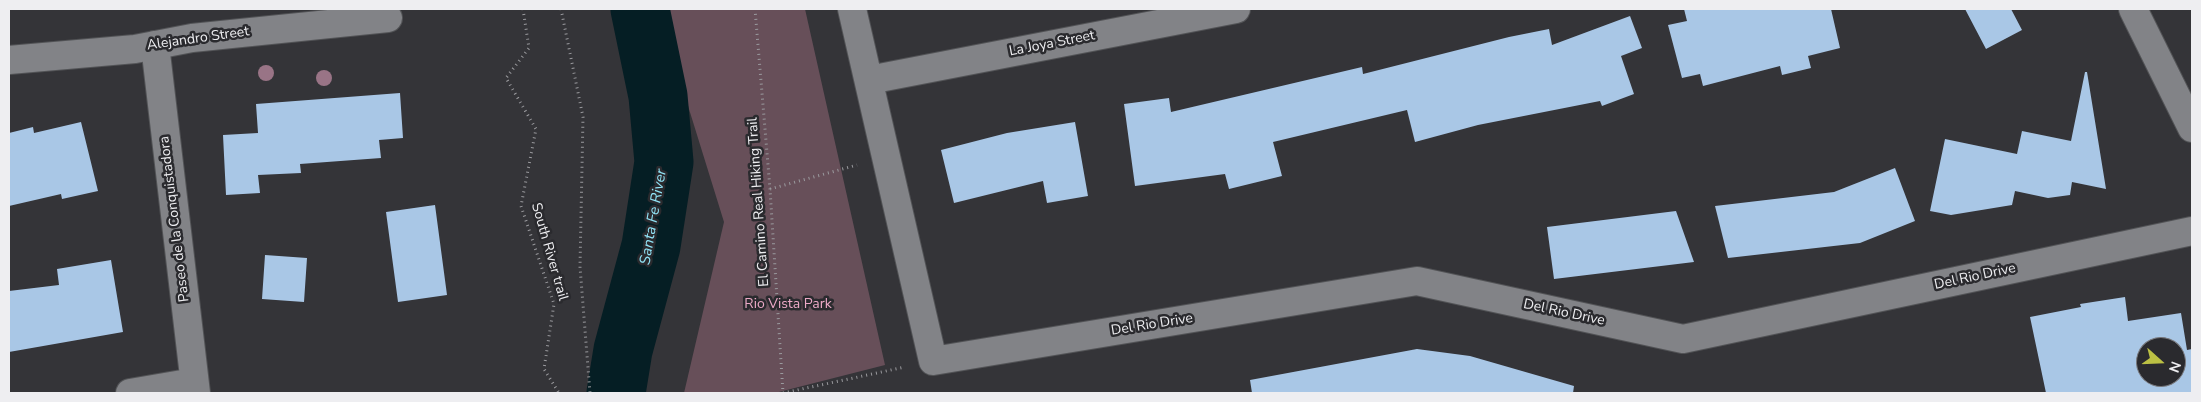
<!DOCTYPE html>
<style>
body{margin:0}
#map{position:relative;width:2201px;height:402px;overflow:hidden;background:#343438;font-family:"Nunito Sans",sans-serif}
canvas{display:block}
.frame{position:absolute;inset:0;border:10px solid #eeeef1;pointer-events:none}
.north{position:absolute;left:2136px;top:337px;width:50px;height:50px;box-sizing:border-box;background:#2a2a2e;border:1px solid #78787c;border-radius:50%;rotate:110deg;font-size:14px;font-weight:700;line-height:20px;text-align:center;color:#eeeef1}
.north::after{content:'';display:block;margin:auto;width:18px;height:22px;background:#bbc044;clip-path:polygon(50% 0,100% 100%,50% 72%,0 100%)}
</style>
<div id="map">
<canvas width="2201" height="402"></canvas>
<div class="frame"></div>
<div class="north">N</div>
</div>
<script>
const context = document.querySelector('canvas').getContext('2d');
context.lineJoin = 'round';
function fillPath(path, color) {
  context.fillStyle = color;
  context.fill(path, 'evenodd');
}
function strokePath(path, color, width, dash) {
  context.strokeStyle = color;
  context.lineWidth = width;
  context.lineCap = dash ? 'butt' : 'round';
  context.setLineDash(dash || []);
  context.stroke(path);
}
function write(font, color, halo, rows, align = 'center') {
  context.font = font + ' "Nunito Sans",sans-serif';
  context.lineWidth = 5;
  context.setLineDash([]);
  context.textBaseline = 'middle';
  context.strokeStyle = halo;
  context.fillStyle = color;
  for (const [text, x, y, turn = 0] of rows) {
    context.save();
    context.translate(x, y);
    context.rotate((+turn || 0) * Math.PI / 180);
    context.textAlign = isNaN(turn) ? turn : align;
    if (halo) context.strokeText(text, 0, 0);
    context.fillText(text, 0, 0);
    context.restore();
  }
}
fillPath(new Path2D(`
 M 658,9 L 805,9 L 885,365 L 775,393 L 684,393 L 724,222 Z`), '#674f59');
strokePath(new Path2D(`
 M 616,393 L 623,350 L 651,246 L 664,162 L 658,96 L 640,9`), '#051e24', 59);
fillPath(new Path2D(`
 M 1684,9 L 1831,9 L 1840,48 L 1808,56 L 1811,68 L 1782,75 L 1780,66 L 1703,86 L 1700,74 L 1682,78 L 1668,25 L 1687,21 Z
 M 1965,9 L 2011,9 L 2022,30 L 1986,49 Z
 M 1630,16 L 1642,48 L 1621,56 L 1634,94 L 1602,106 L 1600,101 L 1478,125 L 1415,142 L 1407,110 L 1273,142 L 1282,176 L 1229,189 L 1225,174 L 1135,186 L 1124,104 L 1169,98 L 1171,112 L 1362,67 L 1363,74 L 1509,37 L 1549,29 L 1552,45 Z
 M 2085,72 L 2087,72 L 2106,189 L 2072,182 L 2070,195 L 2048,198 L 2015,191 L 2012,205 L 1951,215 L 1930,211 L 1945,139 L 2017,154 L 2022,131 L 2071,141 Z
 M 400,93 L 403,138 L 379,140 L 381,158 L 300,164 L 301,173 L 258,175 L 260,193 L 226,195 L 223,135 L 258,133 L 256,104 Z
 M 81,122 L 98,191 L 62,199 L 61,194 L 9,206 L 9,133 L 33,127 L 34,133 Z
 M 1075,122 L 1088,196 L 1047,203 L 1043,181 L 954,203 L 941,150 L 1007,133 Z
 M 1895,168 L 1915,221 L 1860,243 L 1728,258 L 1715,206 L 1834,192 Z
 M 435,205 L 447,295 L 398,302 L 386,212 Z
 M 1676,211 L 1694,262 L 1554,279 L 1547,227 Z
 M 265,255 L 307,258 L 304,302 L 262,299 Z
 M 111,260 L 123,332 L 9,352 L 9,291 L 59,285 L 57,269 Z
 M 2125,297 L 2128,321 L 2181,313 L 2187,350 L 2192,349 L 2192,393 L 2046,393 L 2030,317 L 2081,307 L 2080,304 ZM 2146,347 L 2176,347 L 2176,377 L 2146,377 Z
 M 1417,349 L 1470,356 L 1574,386 L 1573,393 L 1252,393 L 1250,380 Z`), '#a9c7e6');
const minor = new Path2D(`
 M 852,9 L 933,361 L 1417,281 L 1683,339 L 2192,231
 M 2133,9 L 2192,128
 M 155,45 L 196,393
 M 9,60 L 135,49 L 192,38 L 388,18
 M 869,80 L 1236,9
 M 130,393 L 194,382`);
strokePath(minor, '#525356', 30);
strokePath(new Path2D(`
 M 523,9 L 529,48 L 506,78 L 536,129 L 521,206 L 554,304 L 544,369 L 559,393
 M 561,9 L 583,117 L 580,267 L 590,393
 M 755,9 L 770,189 L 783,393
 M 770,189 L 857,165
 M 783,393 L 905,367`), '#9a9a9e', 3, [1, 4]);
strokePath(minor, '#828387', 28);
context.fillStyle = '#997486';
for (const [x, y] of [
 [266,73],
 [324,78]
]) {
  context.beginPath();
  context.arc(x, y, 8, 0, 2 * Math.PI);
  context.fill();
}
write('14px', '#eeeef1', '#2a2a2e', [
 ["Alejandro Street",198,39,-8],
 ["La Joya Street",1052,44,-11],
 ["El Camino Real Hiking Trail",759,202,-94],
 ["Paseo de la Conquistadora",175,219,-97],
 ["South River trail",549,252,74],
 ["Del Rio Drive",1975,277,-12],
 ["Del Rio Drive",1564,313,12],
 ["Del Rio Drive",1152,325,-9]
]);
write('14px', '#eba9c6', '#2a2a2e', [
 ["Rio Vista Park",788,305]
]);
write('italic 15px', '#91e4f7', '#2a2a2e', [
 ["Santa Fe River",654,217,-80]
]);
</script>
